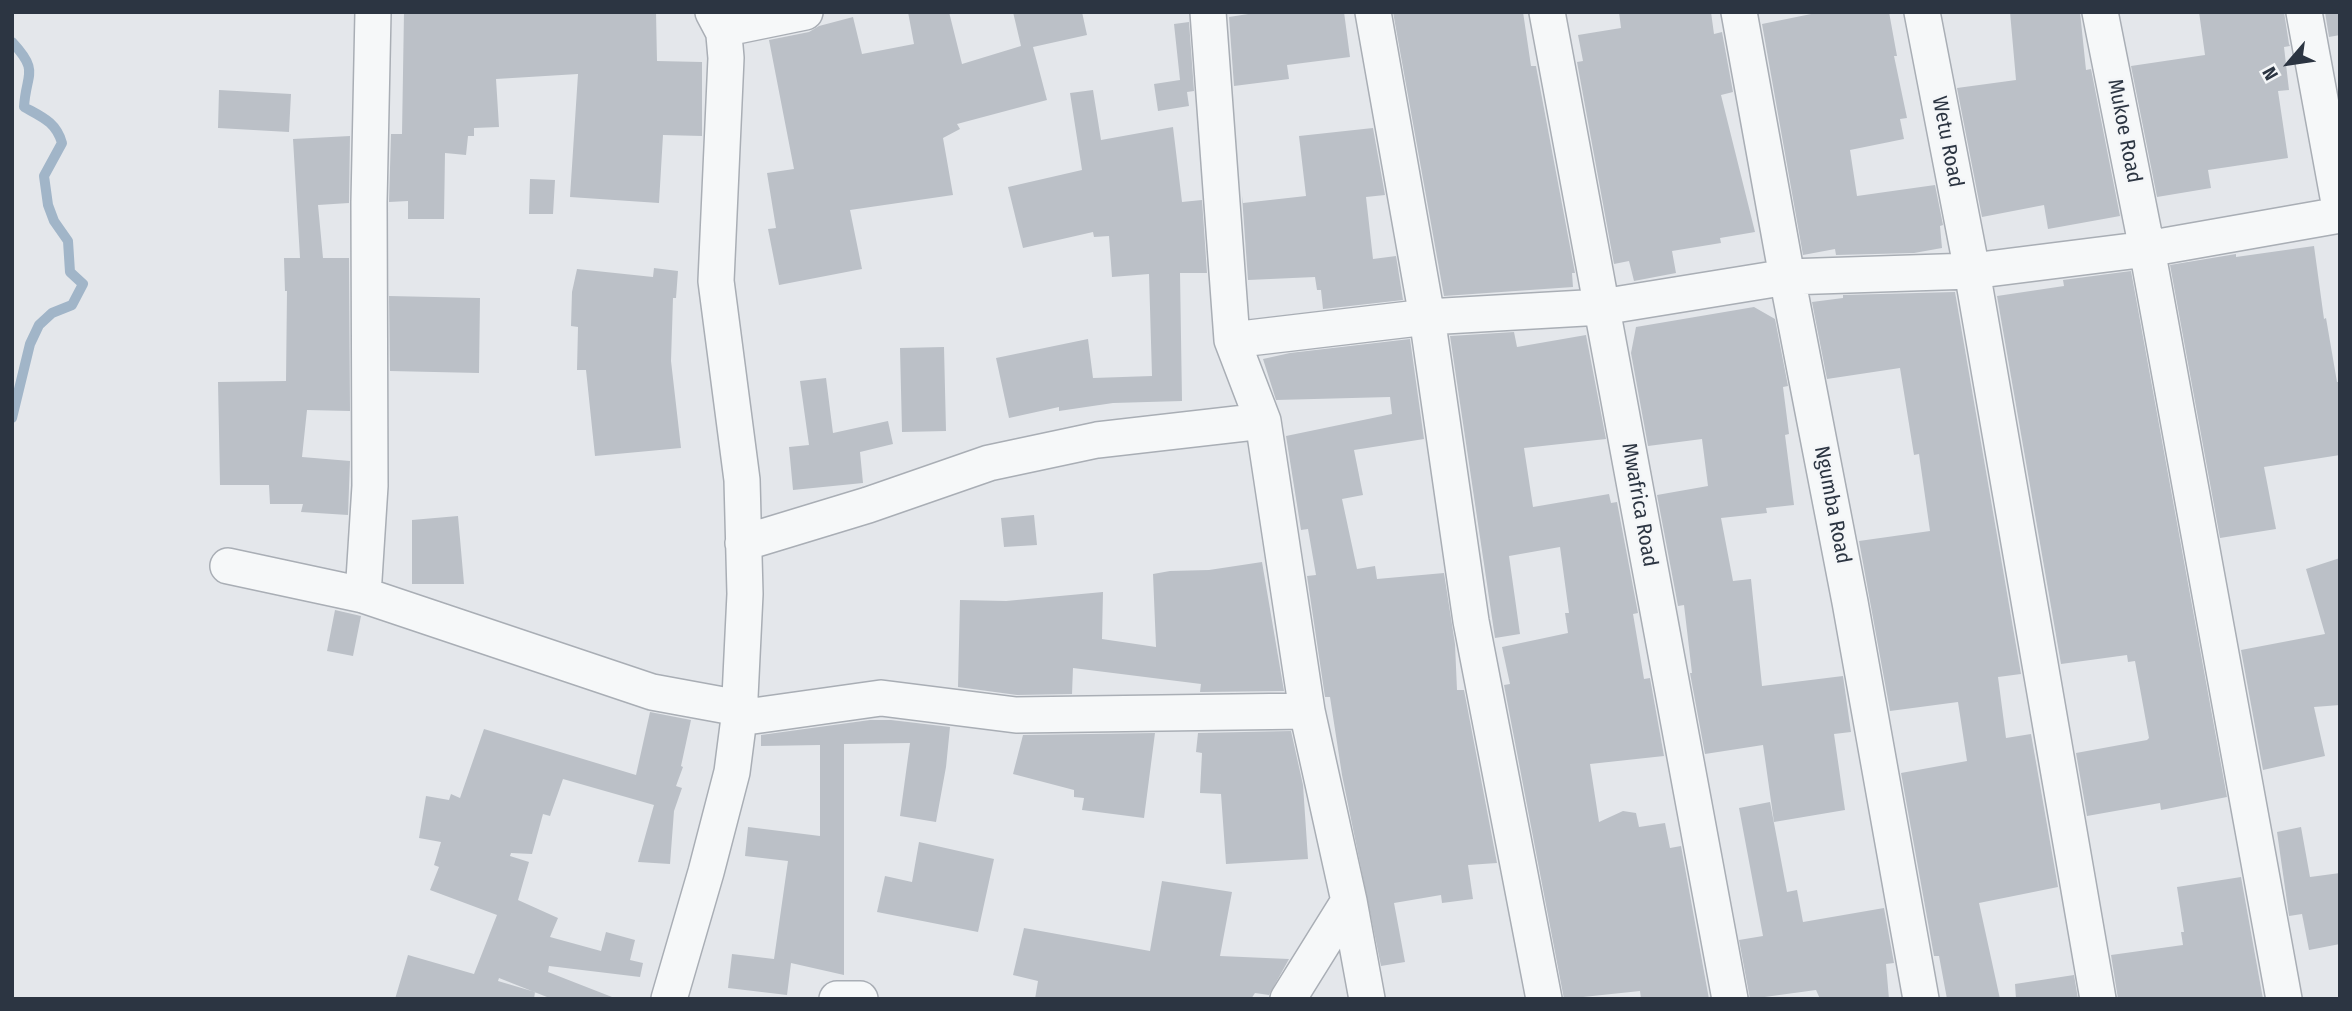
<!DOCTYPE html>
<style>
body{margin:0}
#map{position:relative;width:2352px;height:1011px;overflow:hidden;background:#e4e7eb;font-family:"Fira Sans Condensed",sans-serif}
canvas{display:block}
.frame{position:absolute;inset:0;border:14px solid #2c3542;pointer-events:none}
.north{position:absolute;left:2254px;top:28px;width:70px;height:70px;-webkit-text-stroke:5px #f4f6f8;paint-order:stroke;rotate:241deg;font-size:19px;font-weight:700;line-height:28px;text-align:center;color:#2c3542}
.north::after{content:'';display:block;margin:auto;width:24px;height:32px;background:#2c3542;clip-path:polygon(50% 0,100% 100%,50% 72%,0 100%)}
</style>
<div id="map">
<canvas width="2352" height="1011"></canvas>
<div class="frame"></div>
<div class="north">N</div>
</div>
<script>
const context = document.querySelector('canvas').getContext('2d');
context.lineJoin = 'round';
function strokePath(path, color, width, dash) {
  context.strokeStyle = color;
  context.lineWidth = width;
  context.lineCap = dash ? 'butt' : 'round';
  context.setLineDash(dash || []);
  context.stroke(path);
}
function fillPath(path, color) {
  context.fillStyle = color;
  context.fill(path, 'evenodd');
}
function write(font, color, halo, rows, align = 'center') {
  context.font = font + ' "Fira Sans Condensed",sans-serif';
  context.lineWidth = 5;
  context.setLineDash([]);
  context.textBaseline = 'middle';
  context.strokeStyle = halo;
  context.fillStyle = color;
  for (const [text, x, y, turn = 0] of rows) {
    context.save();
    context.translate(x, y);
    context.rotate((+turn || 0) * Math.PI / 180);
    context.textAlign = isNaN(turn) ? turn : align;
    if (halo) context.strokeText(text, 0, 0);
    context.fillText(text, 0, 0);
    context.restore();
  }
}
strokePath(new Path2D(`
 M 12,42 C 40,72 26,73 24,107 C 42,117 56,122 62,143 L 44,176 L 48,205 L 54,221 L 68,241 L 70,272 L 83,284 L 72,305 L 52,313 L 39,325 L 30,344 L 12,418`), '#a1b5c8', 10);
fillPath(new Path2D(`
 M 404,12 L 656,12 L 657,61 L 702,62 L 702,136 L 663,135 L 659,203 L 570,197 L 578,74 L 496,79 L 499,127 L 474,128 L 474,136 L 468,136 L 466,155 L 445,153 L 444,219 L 408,219 L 408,201 L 389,202 L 391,134 L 402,134 Z
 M 908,12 L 949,12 L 962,64 L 1021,46 L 1013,12 L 1082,12 L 1087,35 L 1033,47 L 1047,100 L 957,124 L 960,129 L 943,138 L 953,195 L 850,210 L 862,269 L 779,285 L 768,229 L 776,228 L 767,173 L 794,169 L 769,40 L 809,32 L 819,26 L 853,17 L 862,54 L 914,44 Z
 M 1261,12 L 1344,12 L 1350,57 L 1287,65 L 1289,79 L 1234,86 L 1229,17 Z
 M 1393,12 L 1523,12 L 1531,66 L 1536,66 L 1575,273 L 1572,273 L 1573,287 L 1444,296 Z
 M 1619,12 L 1711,12 L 1714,34 L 1722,32 L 1733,92 L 1721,95 L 1755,232 L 1720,238 L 1721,243 L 1672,251 L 1676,273 L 1634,281 L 1629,261 L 1614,264 L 1577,62 L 1583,61 L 1578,35 L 1621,28 Z
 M 1821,12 L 1889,12 L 1897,56 L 1894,56 L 1907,118 L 1900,119 L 1904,139 L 1850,150 L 1857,196 L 1935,185 L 1943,225 L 1940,226 L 1942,248 L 1914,253 L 1836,255 L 1835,249 L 1803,255 L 1762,24 Z
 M 2010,12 L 2080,12 L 2086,70 L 2091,69 L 2120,216 L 2048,229 L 2044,205 L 1982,217 L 1957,88 L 2016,80 Z
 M 2199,12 L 2284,12 L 2289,44 L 2290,46 L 2284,47 L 2289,90 L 2278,91 L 2288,158 L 2208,170 L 2211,188 L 2157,197 L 2131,66 L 2205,55 Z
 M 2325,12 L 2340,12 L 2340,35 L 2329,37 Z
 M 1189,22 L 1194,91 L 1187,92 L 1189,106 L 1158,111 L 1154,84 L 1180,80 L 1174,24 Z
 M 219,90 L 291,94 L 289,132 L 218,128 Z
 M 1093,90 L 1101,140 L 1173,127 L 1182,202 L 1202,200 L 1207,273 L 1180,273 L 1182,401 L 1113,403 L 1059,411 L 1059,407 L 1009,418 L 996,358 L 1088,339 L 1093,378 L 1152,376 L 1149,274 L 1112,277 L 1109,236 L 1094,237 L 1093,232 L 1023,248 L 1008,187 L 1082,170 L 1070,93 Z
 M 1373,128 L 1385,195 L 1366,197 L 1373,259 L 1396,256 L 1403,300 L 1323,309 L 1321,290 L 1317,290 L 1315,277 L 1248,280 L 1242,196 L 1243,203 L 1306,196 L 1299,136 Z
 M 350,136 L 349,203 L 318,205 L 323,258 L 349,258 L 350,411 L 307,410 L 302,457 L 350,461 L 348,515 L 301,512 L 303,504 L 270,504 L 269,485 L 220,485 L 218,382 L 286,381 L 287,291 L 285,291 L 284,258 L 300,258 L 293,139 Z
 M 530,179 L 555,180 L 553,214 L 529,214 Z
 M 2314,246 L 2324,319 L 2326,318 L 2337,382 L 2340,382 L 2340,455 L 2264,467 L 2276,529 L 2220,538 L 2170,265 L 2236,254 L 2236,257 Z
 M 654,268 L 678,271 L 676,298 L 673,298 L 671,361 L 681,448 L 595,456 L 586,370 L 577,370 L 578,327 L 571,326 L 572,292 L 577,269 L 653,277 Z
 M 2131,271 L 2227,797 L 2161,810 L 2160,803 L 2087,816 L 2076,753 L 2147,740 L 2149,738 L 2135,661 L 2128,662 L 2127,655 L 2061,664 L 1997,296 L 2064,286 L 2063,280 Z
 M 1955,292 L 2021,674 L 1998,677 L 2006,738 L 2031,734 L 2058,887 L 1979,903 L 2000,999 L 1947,999 L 1939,956 L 1934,956 L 1901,773 L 1967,761 L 1958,702 L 1890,711 L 1859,541 L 1930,531 L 1919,454 L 1914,455 L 1900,368 L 1827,379 L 1812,302 L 1843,298 L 1843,295 Z
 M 389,296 L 480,298 L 479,373 L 390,371 Z
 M 1754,307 L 1775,319 L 1788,386 L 1783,387 L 1789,434 L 1785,435 L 1794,505 L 1766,508 L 1767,513 L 1721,518 L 1733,581 L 1751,579 L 1762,686 L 1843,676 L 1851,732 L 1834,734 L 1845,810 L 1774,822 L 1763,745 L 1705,754 L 1690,673 L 1692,673 L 1684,605 L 1678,606 L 1657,495 L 1708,486 L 1702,439 L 1648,446 L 1631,353 L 1636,327 Z
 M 1514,332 L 1517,347 L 1586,335 L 1606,439 L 1524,448 L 1533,507 L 1609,494 L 1611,503 L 1617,502 L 1638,613 L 1633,614 L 1644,679 L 1650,678 L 1664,756 L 1590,764 L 1599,822 L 1623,811 L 1636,813 L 1639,827 L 1665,823 L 1670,848 L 1681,846 L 1709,999 L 1641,999 L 1640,991 L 1564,999 L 1504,685 L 1510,684 L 1502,647 L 1568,633 L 1565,613 L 1569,613 L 1560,547 L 1509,556 L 1520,634 L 1495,638 L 1450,336 Z
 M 1410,339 L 1424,439 L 1354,450 L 1363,495 L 1342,499 L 1357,569 L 1375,566 L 1377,579 L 1444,573 L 1455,644 L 1457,690 L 1464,690 L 1497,863 L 1468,865 L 1473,899 L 1442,903 L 1441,895 L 1394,903 L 1405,962 L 1381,966 L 1342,775 L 1330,697 L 1325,697 L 1307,576 L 1316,575 L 1308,529 L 1301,530 L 1286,436 L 1392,414 L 1390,397 L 1276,400 L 1263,359 L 1290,353 Z
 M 944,347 L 946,431 L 902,432 L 900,348 Z
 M 826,378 L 833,433 L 888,421 L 893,444 L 860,452 L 863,483 L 793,490 L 789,447 L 809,445 L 800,381 Z
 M 1034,515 L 1037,545 L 1004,547 L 1001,518 Z
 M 458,516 L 464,584 L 412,584 L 412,520 Z
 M 2340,558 L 2340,705 L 2314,707 L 2325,756 L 2263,770 L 2241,650 L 2325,634 L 2306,569 Z
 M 1262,562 L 1284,691 L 1200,692 L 1201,684 L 1073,668 L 1072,694 L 1017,695 L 958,687 L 960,600 L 1006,601 L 1103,592 L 1102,639 L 1156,647 L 1153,574 L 1170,571 L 1209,570 Z
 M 335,610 L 361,616 L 353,656 L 327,651 Z
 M 650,712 L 691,720 L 681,766 L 683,767 L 676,786 L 682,788 L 674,811 L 670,864 L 638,862 L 654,805 L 563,779 L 550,816 L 543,814 L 532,854 L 511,853 L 510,856 L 529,862 L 518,900 L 558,918 L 550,937 L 601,951 L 606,932 L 635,940 L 630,960 L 643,963 L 640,977 L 549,966 L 548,972 L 612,997 L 611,999 L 552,999 L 499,978 L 498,981 L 535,992 L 534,999 L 395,999 L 408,955 L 474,974 L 497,915 L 430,890 L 439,867 L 434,865 L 441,842 L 419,838 L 426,796 L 449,800 L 451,794 L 460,798 L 484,729 L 636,775 Z
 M 870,720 L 891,720 L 950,727 L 946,767 L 936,822 L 900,816 L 910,743 L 844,744 L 844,975 L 791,963 L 787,995 L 728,988 L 732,954 L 774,959 L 788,861 L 745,856 L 748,827 L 820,836 L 820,745 L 761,746 L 761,735 Z
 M 1291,731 L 1303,785 L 1308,859 L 1226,864 L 1221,794 L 1200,793 L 1202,753 L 1196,752 L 1198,733 Z
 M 1155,733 L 1144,818 L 1082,810 L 1084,798 L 1074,797 L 1074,790 L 1013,774 L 1023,735 Z
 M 1770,802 L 1787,892 L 1797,890 L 1803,922 L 1884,908 L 1894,963 L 1886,964 L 1889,999 L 1820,999 L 1816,990 L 1750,999 L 1739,940 L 1763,936 L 1739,808 Z
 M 2301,827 L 2310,877 L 2340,873 L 2340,944 L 2309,950 L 2302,914 L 2289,916 L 2277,832 Z
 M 919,842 L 994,859 L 978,932 L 877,912 L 885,876 L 912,882 Z
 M 2241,877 L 2263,999 L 2118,999 L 2111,955 L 2183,945 L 2181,932 L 2184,932 L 2177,887 Z
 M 1162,881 L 1232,892 L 1220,956 L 1289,959 L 1269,995 L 1255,993 L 1251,999 L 1035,999 L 1038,981 L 1013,975 L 1024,928 L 1150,951 Z
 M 2074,975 L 2078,999 L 2016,999 L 2015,984 Z`), '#bbc0c7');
const minor = new Path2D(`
 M 713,12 L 722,29 L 805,12
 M 1208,12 L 1232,340 L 1263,421 L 1307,711 L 1349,901 L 1367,999
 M 1373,12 L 1427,317 L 1471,621 L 1544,999
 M 1547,12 L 1730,999
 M 1739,12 L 1787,277 L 1850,602 L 1921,999
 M 1922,12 L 1972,271 L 2098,999
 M 2100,12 L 2147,249 L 2284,999
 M 2304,12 L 2340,208
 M 1232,340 L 1427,317 L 1602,307 L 1787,277 L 1972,271 L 2147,249 L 2340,215
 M 743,543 L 868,505 L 989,463 L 1097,440 L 1263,421
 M 228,566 L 363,595 L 652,692 L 739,708
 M 363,595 L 370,486 L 369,202 L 373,12
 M 739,718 L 881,698 L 1016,715 L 1307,711
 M 669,999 L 706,872 L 732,772 L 739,718 L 745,594 L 742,480 L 716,281 L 726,58 L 722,12
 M 837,999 L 860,999
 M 1288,999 L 1349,901`);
strokePath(minor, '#a9aeb5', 38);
strokePath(minor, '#f6f8f9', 35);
write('21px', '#2c3542', '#f4f6f8', [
 ["Mukoe Road",2124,131,79],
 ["Wetu Road",1947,142,79],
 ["Mwafrica Road",1639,505,80],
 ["Ngumba Road",1832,505,79]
]);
</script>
